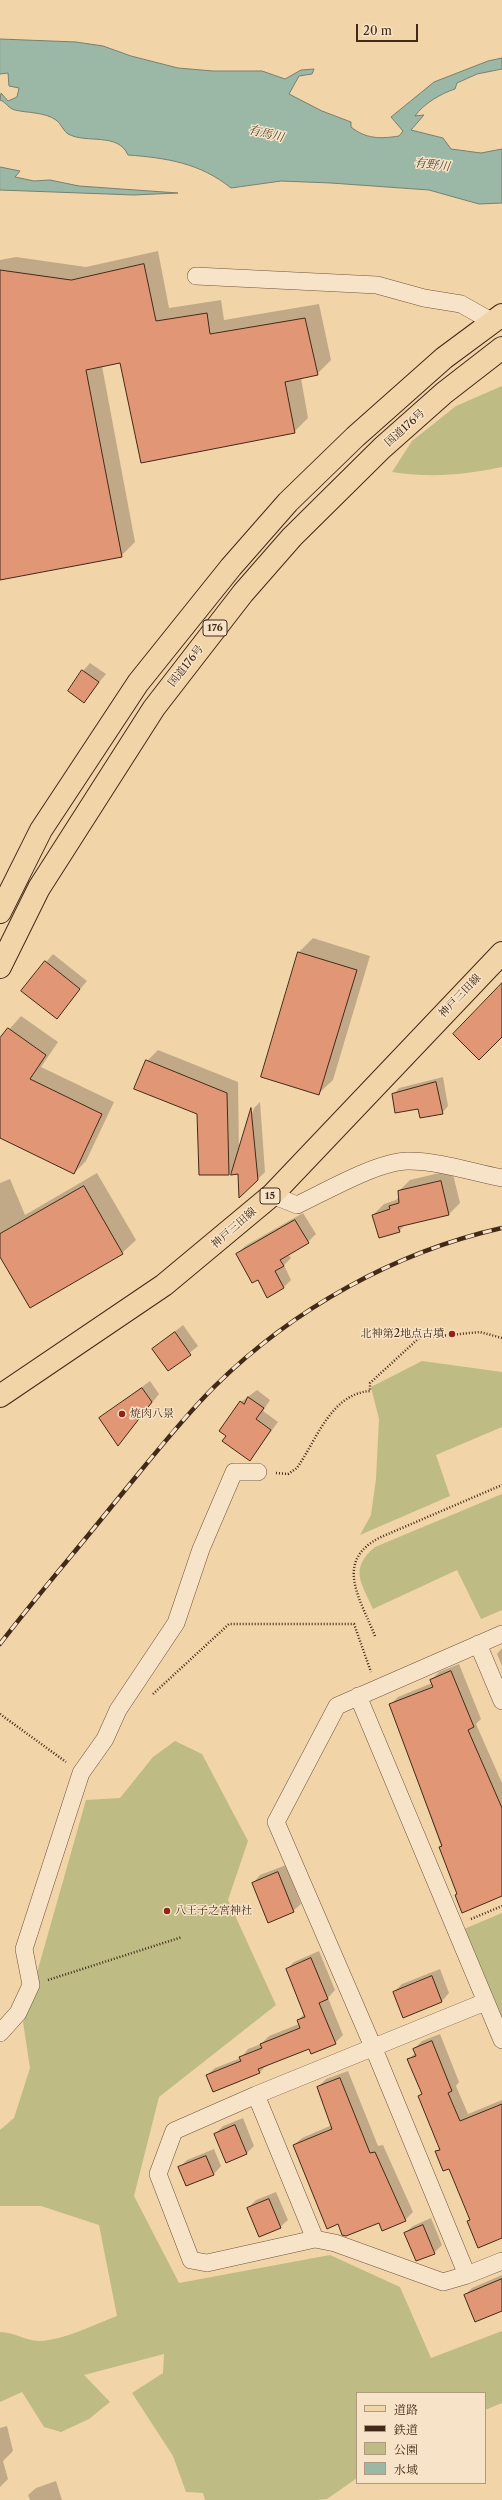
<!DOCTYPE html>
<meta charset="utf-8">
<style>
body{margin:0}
#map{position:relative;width:502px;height:2500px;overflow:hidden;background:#f2d4a9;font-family:"Libre Caslon Text","Noto Serif JP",serif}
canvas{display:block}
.legend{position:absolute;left:356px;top:2392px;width:130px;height:92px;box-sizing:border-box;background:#f7e3c7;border:1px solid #af9981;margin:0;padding:5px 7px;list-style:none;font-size:12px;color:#432a18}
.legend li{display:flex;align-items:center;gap:8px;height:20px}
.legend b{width:20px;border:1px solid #af9981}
.scale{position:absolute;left:356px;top:24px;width:62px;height:18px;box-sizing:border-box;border:2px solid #432a18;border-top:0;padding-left:5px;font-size:12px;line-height:14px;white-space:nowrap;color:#432a18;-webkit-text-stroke:3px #f7e3c7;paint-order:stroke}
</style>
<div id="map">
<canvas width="502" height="2500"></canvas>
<ul class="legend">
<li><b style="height:5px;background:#f2d4a9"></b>道路</li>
<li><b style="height:5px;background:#432a18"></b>鉄道</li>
<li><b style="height:11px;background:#bfbb85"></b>公園</li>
<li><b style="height:11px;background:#9bb8a7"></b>水域</li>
</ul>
<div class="scale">20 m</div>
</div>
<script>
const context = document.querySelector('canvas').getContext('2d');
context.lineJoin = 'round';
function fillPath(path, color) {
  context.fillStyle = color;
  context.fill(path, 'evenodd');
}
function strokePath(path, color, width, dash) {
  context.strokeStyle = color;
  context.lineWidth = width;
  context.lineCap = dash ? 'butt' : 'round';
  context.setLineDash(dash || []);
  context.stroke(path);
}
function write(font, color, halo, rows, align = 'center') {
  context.font = font + ' "Libre Caslon Text","Noto Serif JP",serif';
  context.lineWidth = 3;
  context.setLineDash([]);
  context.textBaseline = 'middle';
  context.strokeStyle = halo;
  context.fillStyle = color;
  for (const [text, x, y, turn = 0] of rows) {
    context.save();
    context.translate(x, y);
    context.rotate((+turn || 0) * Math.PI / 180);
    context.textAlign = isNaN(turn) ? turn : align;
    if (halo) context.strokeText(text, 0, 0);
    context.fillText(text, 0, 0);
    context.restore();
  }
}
fillPath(new Path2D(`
 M 502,386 L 502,467 C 463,475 432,478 392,472 L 412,441 L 456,406 Z
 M 422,1361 L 502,1372 L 502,1427 L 436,1455 L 450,1496 L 360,1535 L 371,1515 L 376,1479 L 379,1419 L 371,1387 Z
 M 502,1494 L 502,1610 L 481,1619 L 457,1570 L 373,1609 C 361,1582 349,1569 375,1547 Z
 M 175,1741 L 202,1754 L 248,1841 L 228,1900 L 276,2005 L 159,2097 L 134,2196 L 179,2283 L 330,2255 L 400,2287 L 431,2358 L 502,2331 L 502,2403 L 485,2410 L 485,2393 L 357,2393 L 357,2478 L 327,2499 L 317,2500 L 205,2500 L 203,2493 L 186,2492 L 173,2456 L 132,2393 L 163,2373 L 164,2354 L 84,2375 L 110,2402 L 89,2419 L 61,2432 L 44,2427 L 22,2392 L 0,2402 L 0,2332 C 14,2332 26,2341 39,2341 C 65,2340 93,2325 117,2316 L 99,2225 L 41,2206 L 0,2206 L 0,2130 L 14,2118 L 30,2068 L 23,2022 L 86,1800 L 120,1798 L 153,1757 Z
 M 502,1913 L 502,2018 L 464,1929 Z`), '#bfbb85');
const water = new Path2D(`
 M 0,39 L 76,42 L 103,46 L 131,56 L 178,68 L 213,71 L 262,71 L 285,79 L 301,70 L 314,69 L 312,74 L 299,76 L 289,94 L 322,111 L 351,122 L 351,127 C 366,139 380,139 399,136 L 403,131 L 391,117 L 434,82 L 488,61 L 502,58 L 502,69 L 477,74 L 457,83 L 455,89 C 442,93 423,104 415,116 L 424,115 L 411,130 L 443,138 L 451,149 L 481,153 L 502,149 L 502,203 L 479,204 L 429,190 L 331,183 L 281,181 L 231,188 C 200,163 167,158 128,155 C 118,132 87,144 68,134 C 63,131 61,123 56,120 C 45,112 27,113 15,110 C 9,109 6,102 0,100 L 1,93 L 8,101 L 17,97 L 19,88 L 9,86 L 8,73 L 0,74 Z
 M 0,167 L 20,171 L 15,177 L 34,181 L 50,180 L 79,186 L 178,193 L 134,195 L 0,190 Z`);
fillPath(water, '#9bb8a7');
strokePath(water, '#787f6e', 1);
fillPath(new Path2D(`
 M 158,251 L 169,308 L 221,300 L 224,320 L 319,304 L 331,360 L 317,374 L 301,378 L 308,418 L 294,432 L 120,361 L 102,366 L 135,542 L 121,556 L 0,579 L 0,260 L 16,257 L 86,267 Z
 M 90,663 L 106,674 L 84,701 L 83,671 Z
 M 313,938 L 370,956 L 333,1080 L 319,1093 L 262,1076 L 299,952 Z
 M 53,954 L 87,981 L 56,1018 L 22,990 Z
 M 21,1016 L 58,1042 L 41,1067 L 114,1102 L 86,1161 L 74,1173 L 0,1137 L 0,1040 Z
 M 158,1050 L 238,1082 L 239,1152 L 254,1108 L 260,1102 L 265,1172 L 257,1180 L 238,1173 L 235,1168 L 229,1174 L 198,1114 L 147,1061 Z
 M 443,1077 L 448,1106 L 442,1113 L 419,1107 L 393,1095 L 399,1088 Z
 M 452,1170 L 460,1203 L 448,1215 L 406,1224 L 399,1231 L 373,1215 L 384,1204 L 396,1200 L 399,1197 L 399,1191 L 410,1180 Z
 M 97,1173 L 136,1240 L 122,1253 L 0,1255 L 0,1183 L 10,1179 L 25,1215 Z
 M 303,1213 L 316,1234 L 308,1242 L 288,1254 L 291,1258 L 284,1265 L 291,1280 L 284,1287 L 268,1296 L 258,1278 L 237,1254 L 245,1246 Z
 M 183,1325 L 198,1346 L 168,1370 L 153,1349 Z
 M 150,1381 L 159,1394 L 118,1445 L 100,1418 Z
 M 257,1390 L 270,1400 L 263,1411 L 278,1422 L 250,1460 L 221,1431 L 241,1402 Z
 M 502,1648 L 502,1666 L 497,1654 Z
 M 459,1664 L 481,1719 L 476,1724 L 502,1783 L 502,1895 L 458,1893 L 390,1705 L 398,1697 L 432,1683 L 431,1680 L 439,1672 Z
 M 286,1865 L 301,1904 L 293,1911 L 253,1883 L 260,1875 Z
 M 319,1951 L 335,1990 L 328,1998 L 343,2035 L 335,2043 L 309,2048 L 267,2065 L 259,2073 L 207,2075 L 215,2068 L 241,2058 L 248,2049 L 261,2044 L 269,2036 L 299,2024 L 298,2020 L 305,2013 L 287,1969 L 294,1962 Z
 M 440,1969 L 449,1993 L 442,2001 L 404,2016 L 394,1992 L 402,1984 Z
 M 440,2034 L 459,2082 L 456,2086 L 468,2114 L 502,2100 L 502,2237 L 468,2222 L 471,2219 L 450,2167 L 437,2152 L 440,2148 L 419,2096 L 423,2092 L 409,2059 L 416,2052 L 414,2049 L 422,2041 Z
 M 348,2071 L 378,2146 L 383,2145 L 413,2212 L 405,2220 L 339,2223 L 294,2145 L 302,2138 L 332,2125 L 318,2087 L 326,2079 Z
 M 243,2118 L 254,2146 L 246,2154 L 215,2134 L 223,2126 Z
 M 214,2149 L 221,2166 L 214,2174 L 186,2185 L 179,2168 L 187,2160 Z
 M 276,2192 L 288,2220 L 280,2227 L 248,2208 L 256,2200 Z
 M 431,2218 L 442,2245 L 434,2253 L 405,2233 L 413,2226 Z
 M 502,2275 L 502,2310 L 465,2295 L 472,2288 Z
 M 7,2426 L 13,2451 L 3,2461 L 8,2479 L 0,2487 L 0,2428 Z
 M 56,2481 L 62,2500 L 30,2500 L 28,2495 L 36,2488 Z`), '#0003');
const building = new Path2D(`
 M 144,264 L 156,321 L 207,313 L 210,334 L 305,318 L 318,375 L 285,382 L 295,433 L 141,463 L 120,363 L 86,370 L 122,557 L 0,580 L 0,270 L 71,280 Z
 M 82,670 L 99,682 L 84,703 L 68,691 Z
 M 298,952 L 357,970 L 319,1095 L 261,1077 Z
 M 45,961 L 80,989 L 57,1019 L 21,991 Z
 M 502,983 L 502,1037 L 479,1060 L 453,1034 Z
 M 8,1028 L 46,1055 L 30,1079 L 102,1114 L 74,1174 L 0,1138 L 0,1038 Z
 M 146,1060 L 227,1093 L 229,1175 L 199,1175 L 197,1114 L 134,1089 Z
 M 436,1082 L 443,1114 L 420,1118 L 418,1109 L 395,1113 L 392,1094 Z
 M 251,1108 L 258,1180 L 239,1198 L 238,1174 L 231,1175 Z
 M 441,1181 L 449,1215 L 398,1227 L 400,1232 L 379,1238 L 372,1215 L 390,1209 L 389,1206 L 399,1203 L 398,1191 Z
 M 84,1186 L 123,1254 L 30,1308 L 0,1257 L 0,1234 Z
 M 295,1220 L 309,1243 L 280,1260 L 284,1266 L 275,1271 L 284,1288 L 267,1298 L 258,1280 L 252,1283 L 236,1254 Z
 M 175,1332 L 191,1355 L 168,1371 L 152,1349 Z
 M 142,1388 L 152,1402 L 118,1446 L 99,1418 Z
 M 248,1397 L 264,1408 L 256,1419 L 271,1430 L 250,1461 L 222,1441 L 226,1436 L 219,1431 L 240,1401 L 244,1404 Z
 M 451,1671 L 474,1727 L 468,1730 L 502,1808 L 502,1896 L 462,1913 L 455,1895 L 457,1894 L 439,1847 L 442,1846 L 389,1704 L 433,1687 L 430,1680 Z
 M 278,1872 L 294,1912 L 268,1923 L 252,1883 Z
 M 311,1958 L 328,1999 L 319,2003 L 336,2044 L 311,2054 L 309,2049 L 258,2069 L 260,2073 L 213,2092 L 206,2075 L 241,2061 L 239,2057 L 262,2048 L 260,2044 L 300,2028 L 297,2020 L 305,2017 L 286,1969 Z
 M 432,1976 L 442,2002 L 403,2018 L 393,1992 Z
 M 432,2041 L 452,2091 L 448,2093 L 460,2121 L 502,2104 L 502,2238 L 478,2248 L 467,2221 L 470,2220 L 449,2169 L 443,2171 L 435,2151 L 440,2150 L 418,2096 L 422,2094 L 407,2059 L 416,2056 L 413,2049 Z
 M 340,2078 L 370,2153 L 375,2152 L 406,2221 L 382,2231 L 379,2223 L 346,2236 L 342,2235 L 338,2224 L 327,2229 L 293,2145 L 332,2129 L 317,2087 Z
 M 235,2125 L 247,2154 L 226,2163 L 214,2134 Z
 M 206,2156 L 214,2175 L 186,2186 L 178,2167 Z
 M 269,2199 L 281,2228 L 259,2237 L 247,2208 Z
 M 423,2225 L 435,2254 L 416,2261 L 404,2233 Z
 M 502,2279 L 502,2311 L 475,2322 L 464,2295 Z`);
fillPath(building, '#e19676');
strokePath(building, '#432a18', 1);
const street = new Path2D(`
 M 196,276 L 377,285 L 424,298 L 461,304 L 493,322
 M 272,1195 L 297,1205 C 325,1192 378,1161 408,1161 C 440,1161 471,1172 502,1178
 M 478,1644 L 502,1701
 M 358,1696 L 502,2040
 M 485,2002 L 256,2095 L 174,2131 L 158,2174 L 191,2260 L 207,2263 L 315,2239 L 335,2243 L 443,2282 L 467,2275 L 502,2261
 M 0,2033 L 18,2013 L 31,1985 L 24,1949 L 81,1773 L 105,1739 L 118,1710 L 176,1623 L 201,1549 L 234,1472 L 258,1472
 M 256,2095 L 315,2239
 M 467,2275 L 374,2049 L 276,1822 L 337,1706 L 502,1634`);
const primary = new Path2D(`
 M 0,1396 L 164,1285 L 272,1195 L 502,953`);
const highway = new Path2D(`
 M 0,912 L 41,830 L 138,683 L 231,567 L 288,502 L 355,437 L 444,358 L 502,315
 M 0,967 L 39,888 L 154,708 L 243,593 L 292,537 L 382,448 L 444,393 L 502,348`);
strokePath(street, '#6f543c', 18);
strokePath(primary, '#432a18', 24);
strokePath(highway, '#432a18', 24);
strokePath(new Path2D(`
 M 276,1473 L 288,1474 L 297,1468 C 317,1439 331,1394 370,1391 L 370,1383 L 419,1338 L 480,1332 L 502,1338
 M 375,1636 C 360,1598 333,1561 381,1537 L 502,1485
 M 153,1694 L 229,1624 L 354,1624 L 371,1672
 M 0,1714 L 66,1762
 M 471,1919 L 502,1906
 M 48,1980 L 182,1937`), '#432a18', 2.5, [1, 2]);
strokePath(street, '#f7e3c7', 17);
strokePath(primary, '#f2d4a9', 22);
strokePath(highway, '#f2d4a9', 22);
const rail = new Path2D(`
 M 0,1644 C 36,1597 75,1552 112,1506 C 146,1465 178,1423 215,1386 C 293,1309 395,1252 502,1228`);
strokePath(rail, '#432a18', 4.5);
strokePath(rail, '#f7e3c7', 3, [9]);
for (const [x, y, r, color] of [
 [452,1334,4,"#8f2418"],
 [122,1414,4,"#8f2418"],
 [167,1911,4,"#8f2418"]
]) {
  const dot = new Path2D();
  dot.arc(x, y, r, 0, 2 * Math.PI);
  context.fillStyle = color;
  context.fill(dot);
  strokePath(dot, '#f7e3c7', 1.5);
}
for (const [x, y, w] of [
 [215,628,24],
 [270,1196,20]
]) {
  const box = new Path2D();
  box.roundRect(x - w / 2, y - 8, w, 16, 3);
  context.fillStyle = '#f7e3c7';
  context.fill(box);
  strokePath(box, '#432a18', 1);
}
write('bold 10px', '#432a18', null, [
 ["176",215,628],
 ["15",270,1196]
]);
write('11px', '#432a18', '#f7e3c7', [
 ["国道176号",405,428,-42],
 ["国道176号",186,666,-52],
 ["神戸三田線",460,996,-46],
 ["神戸三田線",234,1228,-41]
]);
write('11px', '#432a18', '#f7e3c7', [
 ["北神第2地点古墳",444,1334,"right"],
 ["焼肉八景",130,1414],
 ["八王子之宮神社",175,1911]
], 'left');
write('italic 12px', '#554635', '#f7e3c7', [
 ["有馬川",266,134,13],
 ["有野川",432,165,7]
]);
</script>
